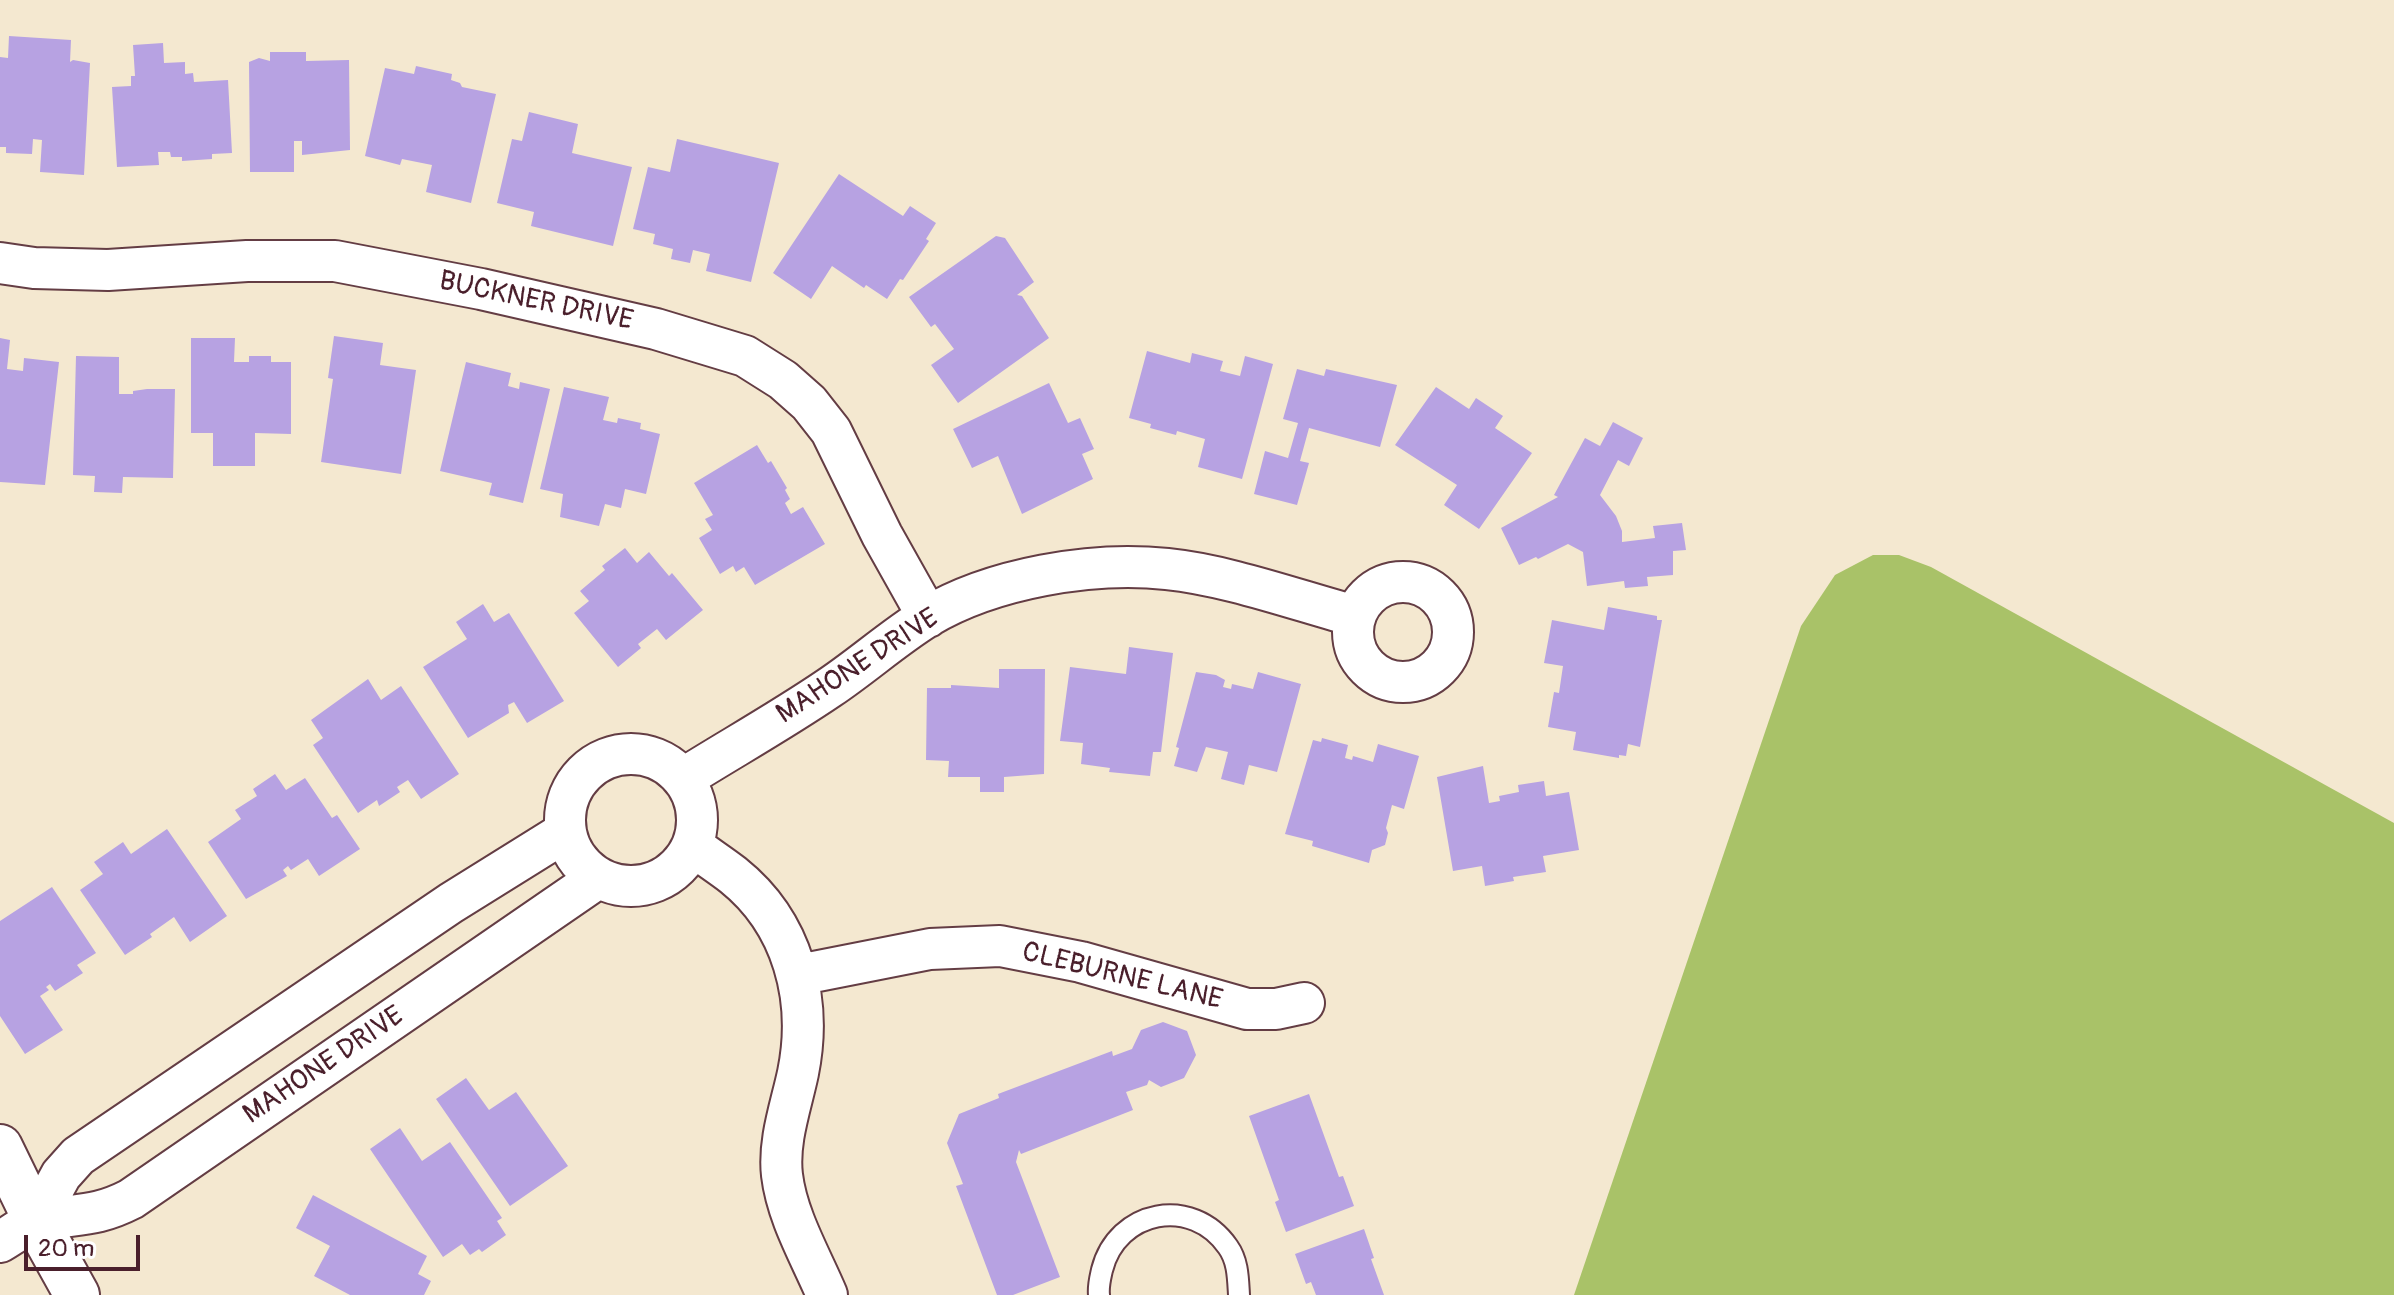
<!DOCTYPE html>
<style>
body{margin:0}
#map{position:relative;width:2394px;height:1295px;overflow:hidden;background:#f4e8d0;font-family:Pangolin,sans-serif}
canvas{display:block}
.scale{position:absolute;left:24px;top:1235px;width:116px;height:36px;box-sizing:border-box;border:4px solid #4a1f2b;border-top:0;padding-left:10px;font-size:24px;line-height:28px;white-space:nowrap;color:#4a1f2b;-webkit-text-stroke:6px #fff;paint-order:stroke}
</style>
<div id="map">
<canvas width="2394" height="1295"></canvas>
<div class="scale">20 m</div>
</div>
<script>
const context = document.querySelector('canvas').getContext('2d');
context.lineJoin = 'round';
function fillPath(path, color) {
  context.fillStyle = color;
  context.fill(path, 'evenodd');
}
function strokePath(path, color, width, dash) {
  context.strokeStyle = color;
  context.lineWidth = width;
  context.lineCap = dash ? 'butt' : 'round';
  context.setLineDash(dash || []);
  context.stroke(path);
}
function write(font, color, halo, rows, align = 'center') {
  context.font = font + ' Pangolin,sans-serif';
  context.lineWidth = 6;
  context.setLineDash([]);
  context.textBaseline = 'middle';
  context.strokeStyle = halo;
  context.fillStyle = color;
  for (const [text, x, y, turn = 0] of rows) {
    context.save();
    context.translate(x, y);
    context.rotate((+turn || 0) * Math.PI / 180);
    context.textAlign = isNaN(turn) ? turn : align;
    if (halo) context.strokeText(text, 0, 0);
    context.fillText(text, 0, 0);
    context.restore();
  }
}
fillPath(new Path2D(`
 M 1873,555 L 1899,555 L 1931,567 L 2394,823 L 2394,1295 L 1574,1295 L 1801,626 L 1835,575 Z`), '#a9c268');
fillPath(new Path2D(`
 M 9,36 L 71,40 L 70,62 L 73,60 L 90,63 L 84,175 L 40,172 L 42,140 L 33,139 L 32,154 L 6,153 L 6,147 L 0,147 L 0,57 L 8,58 Z
 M 163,43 L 164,63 L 185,62 L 185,74 L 193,73 L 194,82 L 228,80 L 232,153 L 212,154 L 212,159 L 182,161 L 182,157 L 171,157 L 170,152 L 158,152 L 159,165 L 117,167 L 112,87 L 131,86 L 131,76 L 135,76 L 133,45 Z
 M 270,52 L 306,52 L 306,61 L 349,60 L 350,150 L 302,155 L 302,141 L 294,141 L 294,172 L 250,172 L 249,62 L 259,58 L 270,61 Z
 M 416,66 L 452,74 L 451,80 L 460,83 L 462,87 L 496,94 L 471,203 L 426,192 L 432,165 L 402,159 L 400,165 L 365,156 L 385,68 L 414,74 Z
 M 529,112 L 578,124 L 572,153 L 632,167 L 613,246 L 531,226 L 534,212 L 497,203 L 512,139 L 522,141 Z
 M 677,139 L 779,163 L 751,282 L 706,271 L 710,254 L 693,250 L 690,263 L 671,259 L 673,249 L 653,244 L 655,234 L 633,229 L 648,167 L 670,172 Z
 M 839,174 L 903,216 L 910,206 L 936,223 L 926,239 L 929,241 L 903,280 L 900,279 L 887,299 L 866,285 L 864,288 L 832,266 L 811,299 L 773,273 Z
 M 996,236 L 1005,238 L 1034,282 L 1017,295 L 1022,296 L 1049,338 L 958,403 L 931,365 L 954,349 L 935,324 L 931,327 L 909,297 Z
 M 334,336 L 383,343 L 380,365 L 416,370 L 401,474 L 321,462 L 333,379 L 328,378 Z
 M 0,338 L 10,340 L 7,369 L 23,371 L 24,358 L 59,362 L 45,485 L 0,482 Z
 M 191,338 L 235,338 L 234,362 L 249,362 L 249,356 L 271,356 L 271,362 L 291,362 L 291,434 L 255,433 L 255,466 L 213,466 L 213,433 L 191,433 Z
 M 1147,351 L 1190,363 L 1192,353 L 1223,361 L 1220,371 L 1240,376 L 1245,356 L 1273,364 L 1242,479 L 1198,467 L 1205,439 L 1177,431 L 1176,435 L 1150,428 L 1151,424 L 1129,418 Z
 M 76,356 L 119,357 L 119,394 L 133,394 L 133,391 L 147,389 L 175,389 L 173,478 L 123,477 L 122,493 L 94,492 L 95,476 L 73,475 Z
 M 466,362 L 511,373 L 508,386 L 519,389 L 520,382 L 550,389 L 523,503 L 489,495 L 492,483 L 440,471 Z
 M 1297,369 L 1324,376 L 1326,369 L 1397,385 L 1380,447 L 1309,428 L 1300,461 L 1309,463 L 1297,505 L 1254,494 L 1265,451 L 1288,458 L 1298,423 L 1283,419 Z
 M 1049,383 L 1068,423 L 1080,418 L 1094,449 L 1082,454 L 1093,479 L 1022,514 L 998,456 L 972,468 L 953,429 Z
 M 564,387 L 609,397 L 603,420 L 617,423 L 618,418 L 641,423 L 640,429 L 660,434 L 646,494 L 625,489 L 621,508 L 605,504 L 599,526 L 560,517 L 563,494 L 540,489 Z
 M 1436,387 L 1469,409 L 1476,398 L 1503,416 L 1495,428 L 1532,453 L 1479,529 L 1444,505 L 1457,485 L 1395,445 Z
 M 1613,422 L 1643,438 L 1629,466 L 1618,460 L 1600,495 L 1616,516 L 1622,531 L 1622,542 L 1655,538 L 1653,526 L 1682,523 L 1686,550 L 1673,551 L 1673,575 L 1647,577 L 1648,586 L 1625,588 L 1624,581 L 1587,586 L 1583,552 L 1568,544 L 1538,559 L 1536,557 L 1519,565 L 1501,528 L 1558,497 L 1554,495 L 1585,438 L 1600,446 Z
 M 757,445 L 768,463 L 771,461 L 787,488 L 785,490 L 790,499 L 785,503 L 791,514 L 803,507 L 825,544 L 755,585 L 744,567 L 736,572 L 733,566 L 720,574 L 699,538 L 712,530 L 705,519 L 713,515 L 694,483 Z
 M 625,548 L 637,563 L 649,552 L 669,576 L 672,573 L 703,610 L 666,640 L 657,629 L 638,644 L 641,648 L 618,667 L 574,613 L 589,601 L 580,591 L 605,570 L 602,566 Z
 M 483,604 L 494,622 L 509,613 L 564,701 L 527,723 L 514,702 L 508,705 L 509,713 L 468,738 L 423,667 L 467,639 L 456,622 Z
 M 1608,607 L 1657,616 L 1657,620 L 1662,620 L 1640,747 L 1628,744 L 1626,756 L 1619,755 L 1619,758 L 1573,750 L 1576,732 L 1548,727 L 1554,692 L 1559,693 L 1563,666 L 1544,663 L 1552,620 L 1604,630 Z
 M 1129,647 L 1173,653 L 1161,752 L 1153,752 L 1150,776 L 1109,772 L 1110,768 L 1081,764 L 1083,743 L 1060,741 L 1070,667 L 1126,674 Z
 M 999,669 L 1045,669 L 1044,774 L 1004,777 L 1004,792 L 980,792 L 980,777 L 948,777 L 949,761 L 926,760 L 927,688 L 951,688 L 951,685 L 999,688 Z
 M 1196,672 L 1216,675 L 1225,680 L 1223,687 L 1231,689 L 1232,684 L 1253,689 L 1258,672 L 1301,684 L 1277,772 L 1249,765 L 1244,785 L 1221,779 L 1228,752 L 1206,747 L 1197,772 L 1174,766 L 1179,748 L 1176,747 Z
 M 368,679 L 381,700 L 401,686 L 459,774 L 421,799 L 408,780 L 397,787 L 400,792 L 379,806 L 377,800 L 358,813 L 313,745 L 323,738 L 311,720 Z
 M 1322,738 L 1348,745 L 1345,758 L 1352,760 L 1353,756 L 1373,762 L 1378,744 L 1419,756 L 1404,809 L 1392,805 L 1386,828 L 1388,833 L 1385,845 L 1372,850 L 1369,863 L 1312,846 L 1313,841 L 1285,834 L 1313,740 L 1321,742 Z
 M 1483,766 L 1489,803 L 1500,801 L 1499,796 L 1519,792 L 1518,785 L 1544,781 L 1546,796 L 1569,792 L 1579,850 L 1543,856 L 1546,872 L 1513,877 L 1514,881 L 1485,886 L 1482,866 L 1453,871 L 1437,777 Z
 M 275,774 L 286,790 L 305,778 L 332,818 L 337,815 L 360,849 L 319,876 L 308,859 L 291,870 L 288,866 L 283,870 L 287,876 L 246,899 L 208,842 L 241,819 L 235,810 L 257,796 L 253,789 Z
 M 167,829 L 227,916 L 190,942 L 174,917 L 150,934 L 152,937 L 125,955 L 80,890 L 103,874 L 94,862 L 123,842 L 131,854 Z
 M 52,887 L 96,953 L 77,965 L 83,973 L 55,991 L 50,984 L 46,987 L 49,990 L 40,996 L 63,1030 L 25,1054 L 0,1016 L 0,921 Z
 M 1163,1022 L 1187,1031 L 1196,1055 L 1184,1078 L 1161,1087 L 1149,1080 L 1147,1085 L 1126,1092 L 1133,1110 L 1021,1154 L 1019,1150 L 1016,1162 L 1060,1277 L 1013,1295 L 997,1295 L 956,1186 L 963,1184 L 947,1143 L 959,1114 L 999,1098 L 998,1094 L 1112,1051 L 1113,1056 L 1132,1049 L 1141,1030 Z
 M 466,1078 L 489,1110 L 516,1092 L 568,1166 L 510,1206 L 436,1099 Z
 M 1309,1094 L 1339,1177 L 1343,1176 L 1354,1206 L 1286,1232 L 1275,1202 L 1279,1200 L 1249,1116 Z
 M 400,1128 L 422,1161 L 450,1142 L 502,1218 L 497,1221 L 506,1235 L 482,1252 L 479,1249 L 470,1255 L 462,1244 L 443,1257 L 370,1149 Z
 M 313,1195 L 427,1256 L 418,1274 L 431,1281 L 424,1295 L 350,1295 L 314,1276 L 330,1246 L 296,1228 Z
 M 1364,1229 L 1374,1258 L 1371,1259 L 1384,1295 L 1316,1295 L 1311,1282 L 1306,1284 L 1295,1254 Z`), '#b7a2e2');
const service = new Path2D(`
 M 1099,1295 C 1098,1286 1100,1279 1102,1270 C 1117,1210 1192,1195 1228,1247 C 1238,1261 1238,1278 1239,1295`);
const minor = new Path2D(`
 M 0,263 L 34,268 L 108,270 L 247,261 L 335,261 L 481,289 L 656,329 L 745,356 L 783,380 L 809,403 L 831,431 L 882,535 L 928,617
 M1353 632a50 50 0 1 1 100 0a50 50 0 1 1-100 0Z
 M565 820a66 66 0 1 1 132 0a66 66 0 1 1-132 0Z
 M 684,778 C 732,748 782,720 829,688 C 862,666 893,638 927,617 C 992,578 1092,561 1167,569 C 1227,575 1296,600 1355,616
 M 693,846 C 706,856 720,865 733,875 C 793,923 813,999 798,1073 C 791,1106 778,1141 782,1175 C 787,1217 811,1257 827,1295
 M 798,975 L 930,949 L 1000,946 L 1081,962 L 1247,1009 L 1276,1009 L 1304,1003
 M 36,1221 L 61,1175 L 78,1156 L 451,903 L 565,832
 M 0,1242 C 12,1235 26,1224 39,1221 C 76,1213 94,1218 131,1199 L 598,878`);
const secondary = new Path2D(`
 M 0,1147 L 36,1221 L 77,1295`);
strokePath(service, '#643d44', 24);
strokePath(minor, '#643d44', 44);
strokePath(secondary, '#643d44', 48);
strokePath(service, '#fff', 20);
strokePath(minor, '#fff', 40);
strokePath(secondary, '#fff', 44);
write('28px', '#4a1f2b', '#fff', [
 ["BUCKNER DRIVE",536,302,12],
 ["MAHONE DRIVE",858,667,-33],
 ["CLEBURNE LANE",1122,977,14],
 ["MAHONE DRIVE",324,1066,-34]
]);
</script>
